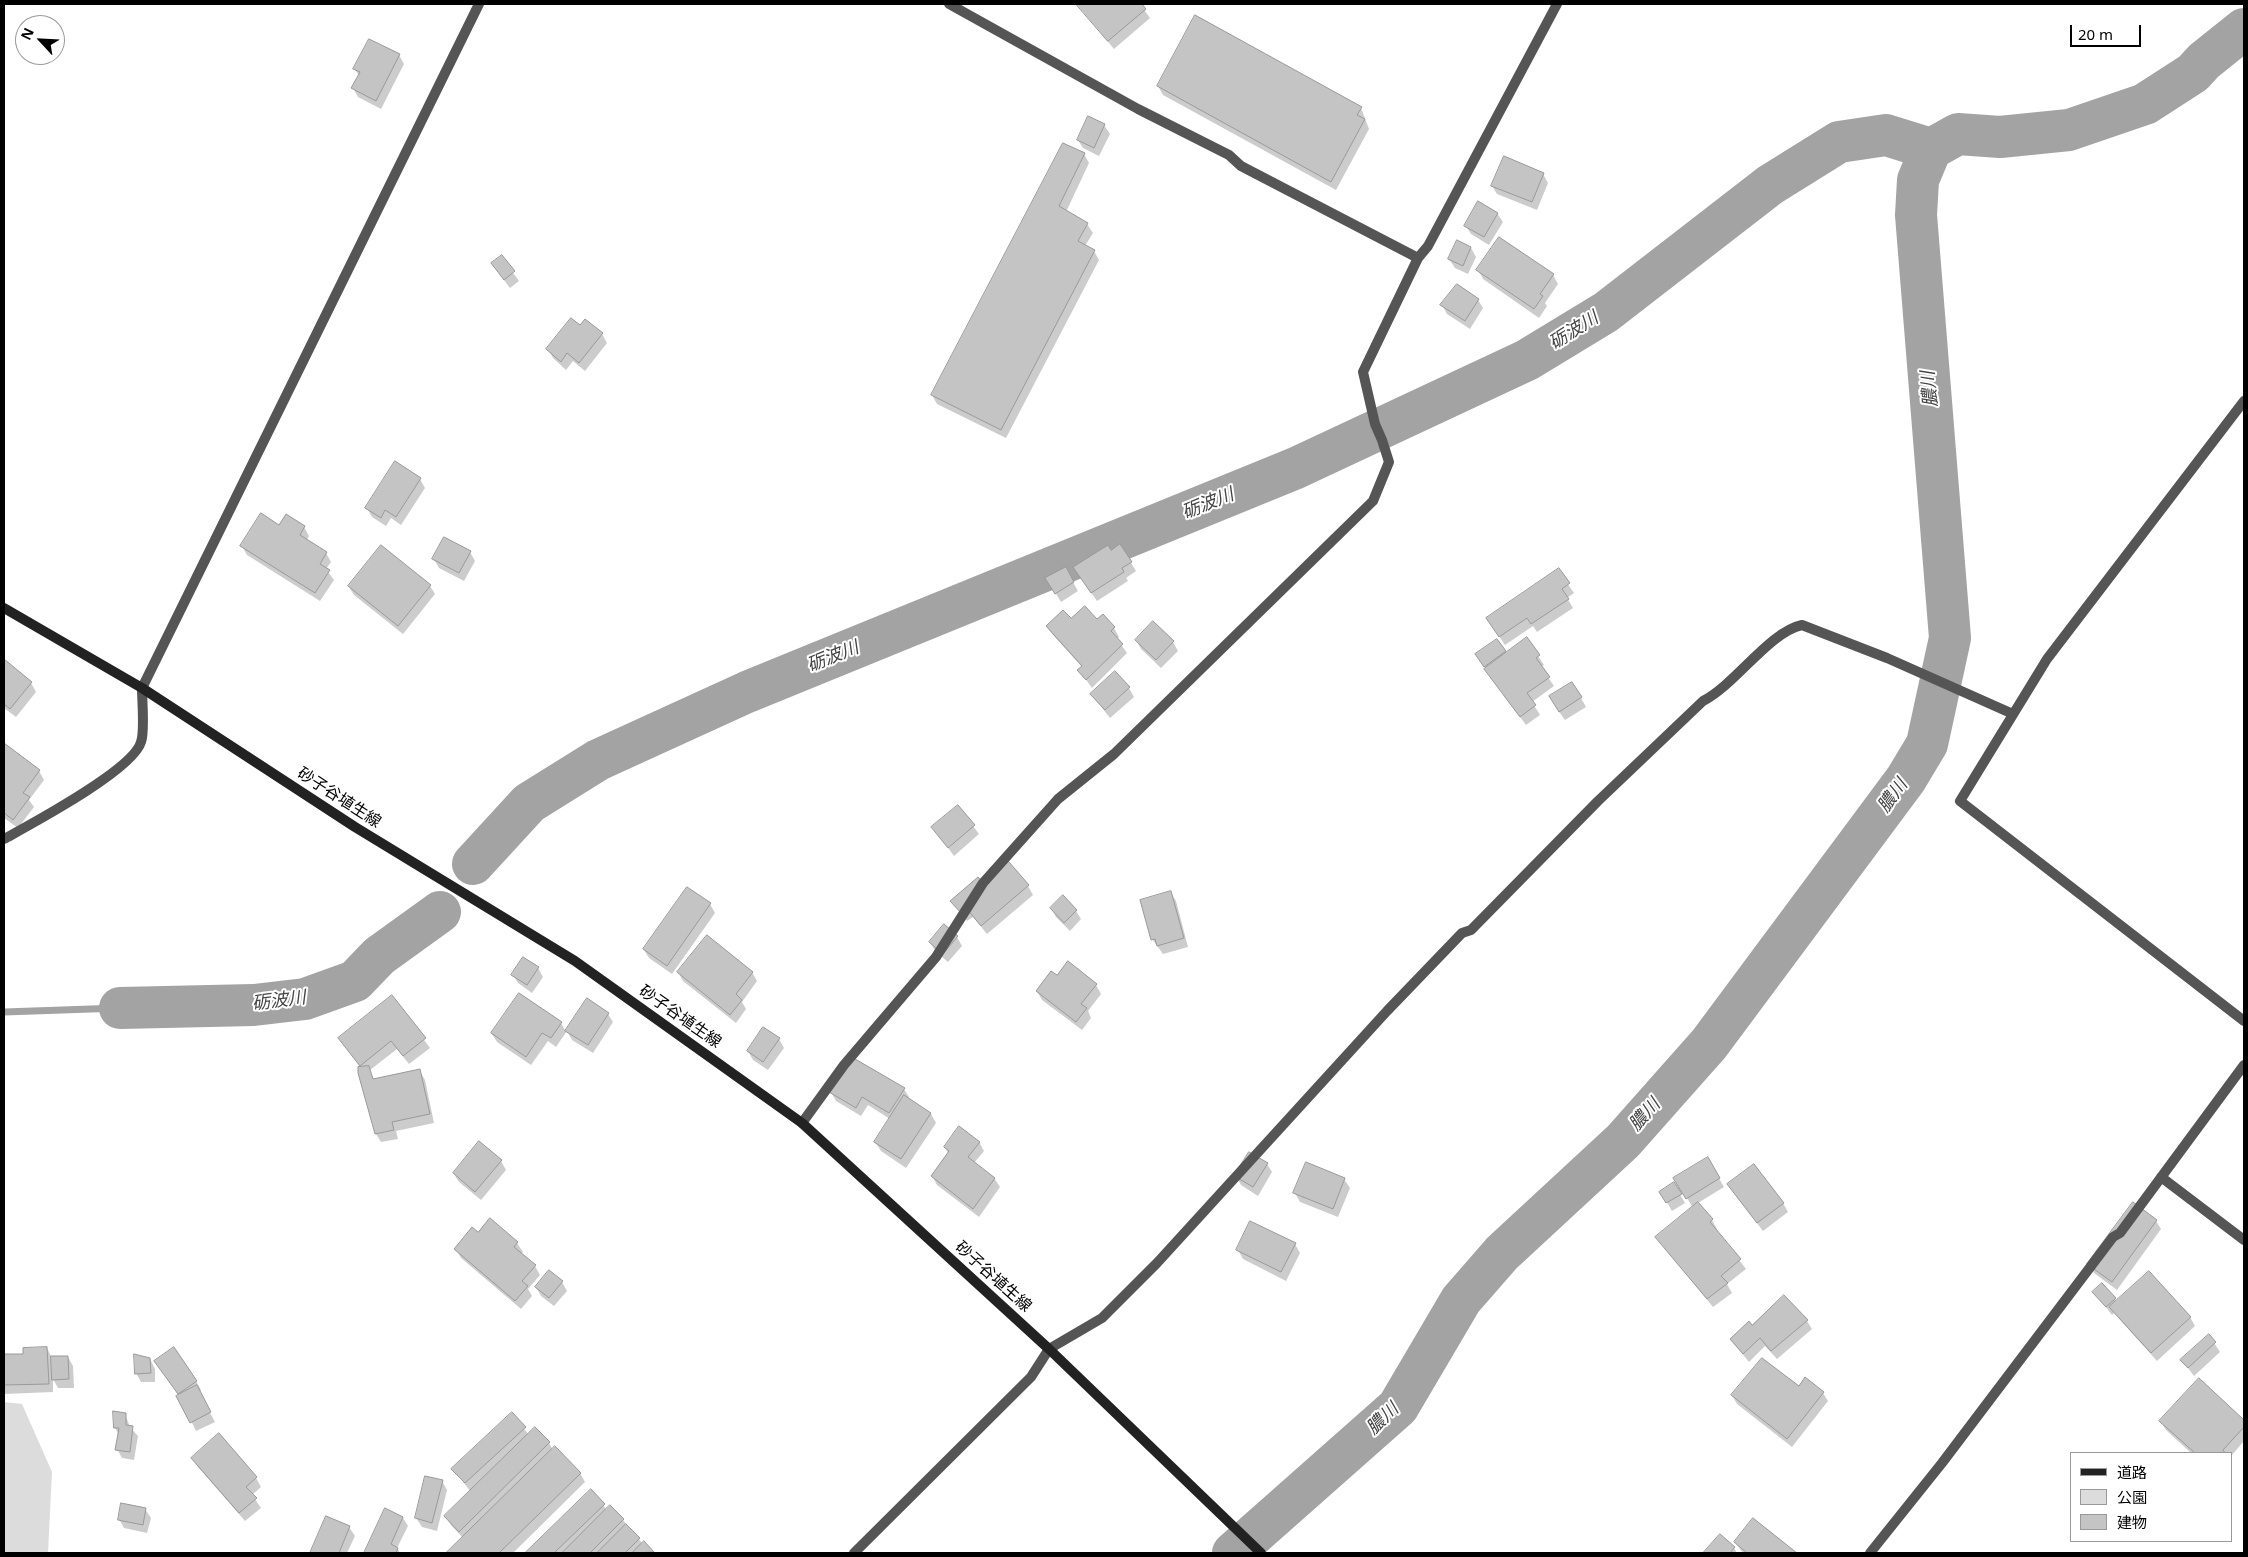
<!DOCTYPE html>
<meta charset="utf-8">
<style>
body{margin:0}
#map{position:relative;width:2248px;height:1557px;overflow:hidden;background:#fff;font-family:"Noto Sans","Noto Sans JP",sans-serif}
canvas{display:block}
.frame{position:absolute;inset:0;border:5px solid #000;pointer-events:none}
.legend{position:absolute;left:2070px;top:1452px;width:162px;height:90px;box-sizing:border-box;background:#fff;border:1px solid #999;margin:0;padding:6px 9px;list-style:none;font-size:15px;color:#000}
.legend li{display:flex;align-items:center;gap:10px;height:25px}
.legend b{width:25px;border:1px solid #999}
.north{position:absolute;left:15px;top:15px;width:50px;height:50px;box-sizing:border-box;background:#fff;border:1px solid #999;border-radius:50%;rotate:295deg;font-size:14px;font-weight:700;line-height:20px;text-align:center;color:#000}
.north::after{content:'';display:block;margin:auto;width:18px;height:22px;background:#000;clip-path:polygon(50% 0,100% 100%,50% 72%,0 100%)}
.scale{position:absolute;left:2070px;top:25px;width:71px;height:22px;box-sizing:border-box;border:2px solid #000;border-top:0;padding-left:6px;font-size:15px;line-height:18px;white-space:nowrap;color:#000;-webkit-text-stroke:4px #fff;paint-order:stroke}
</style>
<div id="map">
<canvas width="2248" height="1557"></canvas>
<div class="frame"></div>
<ul class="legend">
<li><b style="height:6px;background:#222"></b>道路</li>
<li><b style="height:14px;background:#dcdcdc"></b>公園</li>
<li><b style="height:14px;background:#c4c4c4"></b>建物</li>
</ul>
<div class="north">N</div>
<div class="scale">20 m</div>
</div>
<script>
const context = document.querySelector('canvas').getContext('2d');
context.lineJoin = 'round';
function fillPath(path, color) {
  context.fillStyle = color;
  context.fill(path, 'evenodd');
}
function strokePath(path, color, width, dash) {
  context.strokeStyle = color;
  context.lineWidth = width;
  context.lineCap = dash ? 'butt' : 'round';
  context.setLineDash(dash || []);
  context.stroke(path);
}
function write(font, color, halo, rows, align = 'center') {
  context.font = font + ' "Noto Sans","Noto Sans JP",sans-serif';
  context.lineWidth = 4;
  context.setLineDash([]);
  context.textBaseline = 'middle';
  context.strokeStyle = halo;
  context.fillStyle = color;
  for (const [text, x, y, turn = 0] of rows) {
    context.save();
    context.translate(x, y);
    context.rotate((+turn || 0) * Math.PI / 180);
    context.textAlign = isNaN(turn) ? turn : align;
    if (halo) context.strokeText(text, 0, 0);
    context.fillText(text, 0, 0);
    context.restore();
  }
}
fillPath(new Path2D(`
 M 4,1402 L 22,1404 L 52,1472 L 48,1553 L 4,1553 Z`), '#dcdcdc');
fillPath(new Path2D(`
 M 1077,4 L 1140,4 L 1150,18 L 1114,49 Z
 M 399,55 L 404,64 L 381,109 L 358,97 L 353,88 L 359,76 L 355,69 Z
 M 1158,86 L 1361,108 L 1369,129 L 1336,190 L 1163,95 Z
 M 1104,125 L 1110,134 L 1099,156 L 1083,148 L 1078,140 Z
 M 1084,154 L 1089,163 L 1066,212 L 1087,224 L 1093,233 L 1085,246 L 1094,251 L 1099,260 L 1006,438 L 937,404 L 932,395 Z
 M 1543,174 L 1548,183 L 1537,210 L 1497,194 L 1492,186 Z
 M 1497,213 L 1503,222 L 1489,245 L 1471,234 L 1466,226 Z
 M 1471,248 L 1476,257 L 1468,274 L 1455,268 L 1449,259 Z
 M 501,256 L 519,281 L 510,288 L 492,264 Z
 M 1478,270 L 1553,275 L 1558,284 L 1545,303 L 1547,306 L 1539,318 L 1483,279 Z
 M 1478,300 L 1483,308 L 1470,329 L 1447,314 L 1442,305 Z
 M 580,327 L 602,334 L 607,343 L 585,371 L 573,361 L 566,370 L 553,358 L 548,349 Z
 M 420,479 L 425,488 L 401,525 L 391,518 L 386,526 L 372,517 L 367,508 Z
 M 279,526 L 304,527 L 309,536 L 306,541 L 326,553 L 331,562 L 326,569 L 334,580 L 320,601 L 247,555 L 242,546 Z
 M 470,552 L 475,561 L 464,581 L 439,568 L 434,559 Z
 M 1111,552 L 1131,563 L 1136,571 L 1126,578 L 1128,581 L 1097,601 L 1080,577 Z
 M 1065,568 L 1078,591 L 1061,602 L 1047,579 Z
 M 1558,570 L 1574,593 L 1567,598 L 1573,608 L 1537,632 L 1533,626 L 1505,645 L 1493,627 Z
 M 430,586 L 435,594 L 403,634 L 354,595 L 349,587 Z
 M 1071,620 L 1097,621 L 1114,628 L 1119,637 L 1117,639 L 1127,653 L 1092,688 L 1079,670 L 1082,667 L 1053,635 L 1047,627 Z
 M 1527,639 L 1544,665 L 1541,667 L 1554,686 L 1532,702 L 1540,715 L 1526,725 L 1491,678 L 1477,654 L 1497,640 L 1506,654 Z
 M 1136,640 L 1173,642 L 1178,651 L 1161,668 L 1141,649 Z
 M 4,661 L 31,683 L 36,692 L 16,717 L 4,708 Z
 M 1129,688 L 1134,697 L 1110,718 L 1091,694 Z
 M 1581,698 L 1586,707 L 1565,720 L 1555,706 Z
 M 4,745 L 39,771 L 44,780 L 29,800 L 34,807 L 18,828 L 4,818 Z
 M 958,806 L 979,834 L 954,856 L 933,827 Z
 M 983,883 L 1028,886 L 1033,895 L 987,934 L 973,917 L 967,921 L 952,901 Z
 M 1171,893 L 1176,901 L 1188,947 L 1163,954 L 1152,939 Z
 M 710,904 L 715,913 L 672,974 L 649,958 L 644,950 Z
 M 1051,908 L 1076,911 L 1081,919 L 1070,931 L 1056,917 Z
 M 944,926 L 957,937 L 962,946 L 948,962 L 935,951 L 930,942 Z
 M 1068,963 L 1096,985 L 1101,994 L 1088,1011 L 1091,1018 L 1082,1030 L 1042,1000 L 1037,991 L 1057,977 Z
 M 538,968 L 543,977 L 532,993 L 518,983 L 513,975 Z
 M 678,972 L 752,972 L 757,981 L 742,1002 L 746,1009 L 736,1023 L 683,981 Z
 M 392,997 L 430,1048 L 409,1064 L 397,1049 L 370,1070 L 374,1080 L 420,1071 L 425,1080 L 434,1123 L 396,1131 L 398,1139 L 381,1142 L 376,1134 L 361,1068 L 339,1038 Z
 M 587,1000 L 608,1014 L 613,1022 L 593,1053 L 572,1040 L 567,1031 L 556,1047 L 548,1041 L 531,1065 L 497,1042 L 492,1034 L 561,1023 L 566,1032 Z
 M 779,1039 L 784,1048 L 768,1070 L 753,1060 L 748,1051 Z
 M 904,1089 L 909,1097 L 908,1099 L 931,1114 L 936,1123 L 906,1168 L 881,1151 L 875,1142 L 890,1119 L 868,1105 L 861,1116 L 836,1101 L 831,1092 Z
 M 979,1142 L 984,1151 L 974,1163 L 994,1178 L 1000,1187 L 979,1217 L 937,1185 L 932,1176 L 949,1154 L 945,1148 Z
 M 1708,1159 L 1724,1187 L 1698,1203 L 1712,1220 L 1717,1229 L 1716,1230 L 1746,1269 L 1727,1284 L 1732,1293 L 1713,1307 L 1657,1238 L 1693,1208 L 1675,1178 Z
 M 501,1161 L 506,1170 L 481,1200 L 459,1182 L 454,1174 Z
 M 1267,1164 L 1272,1172 L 1258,1196 L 1241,1185 L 1236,1176 Z
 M 1344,1179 L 1350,1188 L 1338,1217 L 1300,1202 L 1295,1193 Z
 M 1674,1184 L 1685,1203 L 1672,1211 L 1661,1192 Z
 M 1728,1185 L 1783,1203 L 1788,1212 L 1763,1231 Z
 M 490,1220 L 517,1243 L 523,1252 L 521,1254 L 535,1266 L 540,1275 L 528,1289 L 532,1296 L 521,1309 L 461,1258 L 456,1249 L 478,1234 Z
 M 2156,1221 L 2161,1229 L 2117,1290 L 2094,1273 L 2088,1264 Z
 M 1295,1244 L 1300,1253 L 1286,1281 L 1243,1259 L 1238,1250 Z
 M 562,1282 L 567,1291 L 554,1306 L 541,1296 L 536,1287 Z
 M 2094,1292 L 2115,1299 L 2117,1302 L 2190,1317 L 2195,1326 L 2157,1361 L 2114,1313 L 2112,1315 Z
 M 1807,1321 L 1812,1329 L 1777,1359 L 1765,1346 L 1749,1362 L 1731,1340 L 1752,1326 Z
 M 2209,1335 L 2220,1352 L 2194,1376 L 2182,1360 Z
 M 47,1348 L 52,1358 L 68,1357 L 73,1366 L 74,1388 L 58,1388 L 53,1379 L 53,1392 L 4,1394 L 4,1356 L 25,1355 Z
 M 150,1359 L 155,1369 L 155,1382 L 141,1382 L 136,1373 Z
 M 161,1370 L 196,1381 L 201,1390 L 199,1392 L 215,1422 L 196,1431 L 179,1396 Z
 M 2199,1380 L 2244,1421 L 2244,1441 L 2232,1455 L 2232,1453 L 2191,1453 L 2166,1430 L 2161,1422 Z
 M 1799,1387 L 1823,1393 L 1828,1401 L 1792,1447 L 1737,1404 L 1732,1395 Z
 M 114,1413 L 125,1414 L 130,1427 L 138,1436 L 134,1460 L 122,1458 L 117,1449 L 119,1435 L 115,1428 Z
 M 512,1414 L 529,1435 L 549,1443 L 553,1450 L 580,1473 L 585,1482 L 513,1553 L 448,1553 L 463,1538 L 451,1525 L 446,1517 L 471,1492 L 453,1469 Z
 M 219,1435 L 256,1478 L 261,1487 L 252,1495 L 261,1508 L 245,1521 L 198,1467 L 193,1458 Z
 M 442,1481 L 447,1490 L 437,1531 L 422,1527 L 416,1518 Z
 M 590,1491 L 607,1510 L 623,1520 L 643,1544 L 644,1543 L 654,1553 L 527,1553 Z
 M 145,1509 L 151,1518 L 147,1533 L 124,1528 L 119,1519 Z
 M 386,1510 L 403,1518 L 408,1526 L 397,1548 L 400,1553 L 365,1553 Z
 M 327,1518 L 349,1527 L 355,1536 L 347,1553 L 312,1553 Z
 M 1753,1520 L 1795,1553 L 1743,1553 L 1735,1542 Z
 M 1720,1536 L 1734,1548 L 1737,1553 L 1705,1553 Z`), '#0003');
strokePath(new Path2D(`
 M 4,1012 L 120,1008`), '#a3a3a3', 7);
strokePath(new Path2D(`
 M 473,864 L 529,803 L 598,760 L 747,692 L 1296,468 L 1527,360 L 1606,312 L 1770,185 L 1839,142 L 1886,135 L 1931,149
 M 120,1008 L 254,1005 L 305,999 L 355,981 L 379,956 L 440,912
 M 1233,1553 L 1398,1407 L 1461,1300 L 1502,1253 L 1623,1141 L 1709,1044 L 1906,779 L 1927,744 L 1950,638 L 1916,215 L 1918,180 L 1931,149 L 1958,134 L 2000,137 L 2069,130 L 2145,104 L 2193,73 L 2204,61 L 2244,29`), '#a3a3a3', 42);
const building = new Path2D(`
 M 1076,4 L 1142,4 L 1146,9 L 1108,41 Z
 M 1195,15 L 1362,107 L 1357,115 L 1365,119 L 1331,182 L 1157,86 Z
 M 369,39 L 400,54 L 376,101 L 351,88 L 360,72 L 353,69 Z
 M 1088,116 L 1105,124 L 1094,148 L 1077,140 Z
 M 1063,143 L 1085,153 L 1059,206 L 1088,223 L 1078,241 L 1095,250 L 1001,430 L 931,395 Z
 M 1504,156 L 1544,173 L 1532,202 L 1491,186 Z
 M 1478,201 L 1498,213 L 1484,237 L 1464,226 Z
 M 1499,237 L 1554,274 L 1540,294 L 1543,296 L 1534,309 L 1476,270 Z
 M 1457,240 L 1471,247 L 1463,266 L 1448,259 Z
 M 502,255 L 515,271 L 504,280 L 491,263 Z
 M 1457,284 L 1479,299 L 1465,321 L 1440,305 Z
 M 571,318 L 580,325 L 585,319 L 603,333 L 579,363 L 567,353 L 561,362 L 546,349 Z
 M 395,461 L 421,478 L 396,517 L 385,510 L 381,518 L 365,508 Z
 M 261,513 L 279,525 L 286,514 L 305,526 L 300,535 L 327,552 L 320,564 L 330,570 L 315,593 L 240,546 Z
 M 444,537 L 471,551 L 459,573 L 432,559 Z
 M 1120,544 L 1132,562 L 1122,568 L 1124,572 L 1091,593 L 1073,567 L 1108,545 L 1111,550 Z
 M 381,545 L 431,585 L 398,626 L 348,586 Z
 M 1066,567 L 1074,582 L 1055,594 L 1045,578 Z
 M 1559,568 L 1570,583 L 1562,589 L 1569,599 L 1531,624 L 1527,618 L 1499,637 L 1486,618 Z
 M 1085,606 L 1097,619 L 1103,614 L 1115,627 L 1111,631 L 1123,644 L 1086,680 L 1077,670 L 1082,666 L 1046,626 L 1063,610 L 1071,618 Z
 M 1153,621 L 1174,641 L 1156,660 L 1135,640 Z
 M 1527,637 L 1540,655 L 1536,658 L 1550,677 L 1527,693 L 1536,705 L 1520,717 L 1484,669 Z
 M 1497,639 L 1506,651 L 1484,667 L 1475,654 Z
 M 4,659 L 32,682 L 10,709 L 4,704 Z
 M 1115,671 L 1130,687 L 1105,710 L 1090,694 Z
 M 1572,682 L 1582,697 L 1559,712 L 1549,696 Z
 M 4,743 L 40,770 L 23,793 L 30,797 L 13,820 L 4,813 Z
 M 958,805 L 975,825 L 948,848 L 931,827 Z
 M 1009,862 L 1029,885 L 981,926 L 967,909 L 961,913 L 950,901 L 978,877 L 983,882 Z
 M 687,887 L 711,903 L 667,966 L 643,949 Z
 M 1171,891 L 1184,938 L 1157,946 L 1155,939 L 1151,940 L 1140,900 Z
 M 1063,895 L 1077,910 L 1064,923 L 1050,908 Z
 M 944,924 L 958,936 L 943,954 L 929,942 Z
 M 707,935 L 753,972 L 736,994 L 742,1000 L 730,1015 L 677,972 Z
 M 523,957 L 539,967 L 527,985 L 511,975 Z
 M 1068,961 L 1097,984 L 1081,1004 L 1087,1008 L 1076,1022 L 1036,991 L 1051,971 L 1057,975 Z
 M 519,993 L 562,1022 L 551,1038 L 542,1033 L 526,1057 L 491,1033 Z
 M 392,995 L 426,1038 L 403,1056 L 391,1041 L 360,1066 L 338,1038 Z
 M 587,998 L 609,1013 L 588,1045 L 565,1031 Z
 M 763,1027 L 780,1038 L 763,1062 L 747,1051 Z
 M 850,1056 L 905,1088 L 889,1113 L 862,1097 L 856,1108 L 829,1092 Z
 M 369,1066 L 373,1079 L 420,1069 L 430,1114 L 392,1122 L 394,1130 L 375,1134 L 358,1073 L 358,1067 Z
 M 904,1095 L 931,1113 L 901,1159 L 874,1142 Z
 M 959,1126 L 980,1142 L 968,1157 L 995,1178 L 973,1209 L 931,1176 L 949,1151 L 944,1147 Z
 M 479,1141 L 502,1160 L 475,1192 L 453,1173 Z
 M 1249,1152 L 1268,1163 L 1253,1187 L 1234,1176 Z
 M 1708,1157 L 1720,1178 L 1686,1199 L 1673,1178 Z
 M 1306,1162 L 1345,1178 L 1333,1209 L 1293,1193 Z
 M 1754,1164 L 1784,1203 L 1757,1223 L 1727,1184 Z
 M 1674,1182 L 1682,1194 L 1666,1203 L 1659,1192 Z
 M 1698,1202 L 1713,1219 L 1710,1222 L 1741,1259 L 1721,1276 L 1728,1283 L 1707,1299 L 1655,1237 Z
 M 2133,1202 L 2157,1220 L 2112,1282 L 2087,1264 Z
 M 490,1218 L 518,1242 L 514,1247 L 536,1265 L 522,1281 L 528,1286 L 515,1301 L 454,1249 L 472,1227 L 478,1232 Z
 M 1250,1221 L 1296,1243 L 1281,1272 L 1236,1250 Z
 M 549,1270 L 563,1281 L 549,1298 L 535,1287 Z
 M 2149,1271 L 2191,1317 L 2151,1353 L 2109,1307 Z
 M 2102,1283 L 2116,1298 L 2106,1307 L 2092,1292 Z
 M 1784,1295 L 1808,1320 L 1771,1351 L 1760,1338 L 1743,1354 L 1730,1339 L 1749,1321 L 1752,1325 Z
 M 2209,1334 L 2216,1342 L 2188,1368 L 2180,1360 Z
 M 47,1347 L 49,1384 L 4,1385 L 4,1354 L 23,1354 L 23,1348 Z
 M 174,1347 L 197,1381 L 178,1394 L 154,1361 Z
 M 134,1354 L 150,1358 L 151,1373 L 135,1374 Z
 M 51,1356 L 68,1356 L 69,1379 L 52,1380 Z
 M 1762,1358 L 1799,1386 L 1805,1377 L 1824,1392 L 1787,1439 L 1731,1395 Z
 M 2199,1378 L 2244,1420 L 2244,1427 L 2223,1450 L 2225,1453 L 2195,1453 L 2159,1421 Z
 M 197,1385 L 211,1412 L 190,1423 L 176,1396 Z
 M 113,1411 L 126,1413 L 126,1425 L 133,1426 L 130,1452 L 115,1450 L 119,1428 L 114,1428 Z
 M 512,1412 L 526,1427 L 465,1483 L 451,1469 Z
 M 535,1427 L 550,1442 L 459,1532 L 444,1516 Z
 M 219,1433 L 257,1477 L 246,1487 L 257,1498 L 239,1513 L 191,1458 Z
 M 555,1446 L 581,1473 L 499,1553 L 446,1553 Z
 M 425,1476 L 443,1480 L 432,1523 L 415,1518 Z
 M 591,1489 L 605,1504 L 554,1553 L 525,1553 Z
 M 121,1503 L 146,1508 L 143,1525 L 118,1520 Z
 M 610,1505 L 624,1519 L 590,1553 L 562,1553 Z
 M 385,1508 L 403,1517 L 391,1544 L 398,1548 L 396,1553 L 364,1553 Z
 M 326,1516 L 350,1526 L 339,1553 L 310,1553 Z
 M 1753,1518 L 1797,1553 L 1747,1553 L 1734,1542 Z
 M 626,1524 L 640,1538 L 625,1553 L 597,1553 Z
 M 1720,1534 L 1735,1547 L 1730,1553 L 1703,1553 Z
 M 644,1541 L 654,1552 L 632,1553 Z`);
fillPath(building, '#c4c4c4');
strokePath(building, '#999', 1);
strokePath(new Path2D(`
 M 949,4 L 1138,109 L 1229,155 L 1241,166 L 1418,258
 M 2244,401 L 2047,659 L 1960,801 L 2244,1021
 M 4,839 C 31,824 133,770 141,742 C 145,731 142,702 142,688
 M 802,1123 L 844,1065 L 936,957 L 983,883 L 1058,799 L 1114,754 L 1373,501 L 1389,462 L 1382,440 L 1375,424 L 1363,372 L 1418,258 L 1428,246 L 1557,4
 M 2161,1177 L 2244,1240
 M 854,1553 L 1031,1377 L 1049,1349 L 1102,1318 L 1157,1263 L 1387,1011 L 1462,933 L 1471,930 L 1598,801 L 1703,701 C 1735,685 1769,632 1802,625 L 1887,658 L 2013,714
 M 1870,1553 L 1942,1463 L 2113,1237 L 2120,1233 L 2244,1065`), '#555', 10);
strokePath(new Path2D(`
 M 142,688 L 479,4`), '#555', 10);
strokePath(new Path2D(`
 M 4,608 L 142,688 L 355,827 L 575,961 L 802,1123 L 1049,1349 L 1261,1553`), '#222', 10);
write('16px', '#000', '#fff', [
 ["砂子谷埴生線",339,798,33],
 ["砂子谷埴生線",680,1017,35],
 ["砂子谷埴生線",993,1277,42]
]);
write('italic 18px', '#444', '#fff', [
 ["砺波川",1574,331,-32],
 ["膿川",1930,389,-95],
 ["砺波川",1208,504,-22],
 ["砺波川",833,657,-22],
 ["膿川",1893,796,-54],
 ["砺波川",279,1001,-7],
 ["膿川",1645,1115,-48],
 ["膿川",1383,1419,-44]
]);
</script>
